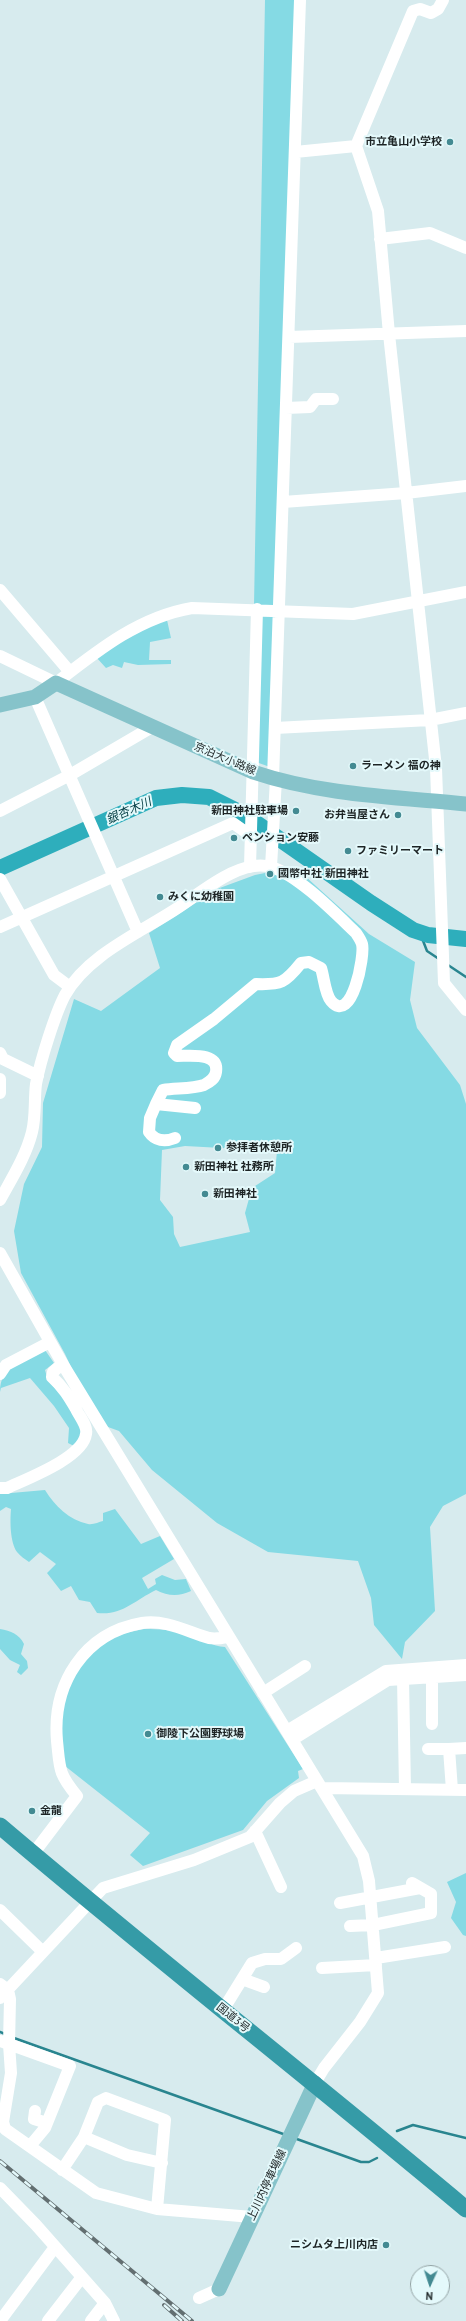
<!DOCTYPE html>
<meta charset="utf-8">
<style>
body{margin:0}
#map{position:relative;width:466px;height:2321px;overflow:hidden;background:#d7ebee;font-family:"PT Sans",sans-serif}
canvas{display:block}
.north{position:absolute;left:410px;top:2265px;width:40px;height:40px;box-sizing:border-box;background:#e4f9fb;border:1px solid #94a4a5;border-radius:50%;rotate:183deg;font-size:11px;font-weight:700;line-height:16px;text-align:center;color:#1d2425}
.north::after{content:'';display:block;margin:auto;width:14px;height:18px;background:#438a92;clip-path:polygon(50% 0,100% 100%,50% 72%,0 100%)}
</style>
<div id="map">
<canvas width="466" height="2321"></canvas>
<div class="north">N</div>
</div>
<script>
const context = document.querySelector('canvas').getContext('2d');
context.lineJoin = 'round';
function fillPath(path, color) {
  context.fillStyle = color;
  context.fill(path, 'evenodd');
}
function strokePath(path, color, width, dash) {
  context.strokeStyle = color;
  context.lineWidth = width;
  context.lineCap = dash ? 'butt' : 'round';
  context.setLineDash(dash || []);
  context.stroke(path);
}
function write(font, color, halo, rows, align = 'center') {
  context.font = font + ' "PT Sans","Noto Sans JP",sans-serif';
  context.lineWidth = 4;
  context.setLineDash([]);
  context.textBaseline = 'middle';
  context.strokeStyle = halo;
  context.fillStyle = color;
  for (const [text, x, y, turn = 0] of rows) {
    context.save();
    context.translate(x, y);
    context.rotate((+turn || 0) * Math.PI / 180);
    context.textAlign = isNaN(turn) ? turn : align;
    if (halo) context.strokeText(text, 0, 0);
    context.fillText(text, 0, 0);
    context.restore();
  }
}
fillPath(new Path2D(`
 M 265,0 L 298,0 L 276,605 L 254,605 Z
 M 260,616 L 275,617 L 270,767 L 256,762 Z
 M 167,620 L 171,638 L 150,642 L 149,660 L 171,660 L 171,664 L 138,665 L 124,662 L 122,668 L 113,665 L 106,668 L 96,657 L 145,627 Z
 M 295,867 L 369,934 L 415,962 L 410,1000 L 417,1028 L 460,1085 L 466,1104 L 466,1494 L 443,1506 L 430,1527 L 435,1611 L 405,1642 L 402,1659 L 374,1625 L 371,1598 L 358,1561 L 268,1552 L 217,1523 L 152,1470 L 119,1431 L 97,1423 L 65,1354 L 21,1273 L 14,1231 L 24,1184 L 42,1147 L 43,1103 L 74,999 L 101,1011 L 160,968 L 149,933 L 217,889 L 255,875 ZM 185,1146 L 277,1151 L 275,1173 L 252,1188 L 245,1213 L 250,1232 L 180,1247 L 174,1234 L 173,1217 L 160,1200 L 162,1150 Z
 M 45,1350 L 54,1363 L 45,1370 C 48,1384 58,1390 66,1401 C 73,1409 77,1420 82,1429 L 80,1438 L 74,1446 L 68,1443 L 69,1428 L 54,1406 L 30,1378 L 1,1388 L 0,1392 C 0,1365 23,1360 45,1350 Z
 M 45,1490 C 55,1506 69,1520 88,1524 C 93,1525 99,1522 103,1521 L 103,1513 L 115,1509 L 141,1544 L 160,1536 L 174,1559 L 142,1578 L 148,1589 L 156,1584 L 155,1579 L 162,1575 L 175,1580 L 186,1579 L 191,1591 C 178,1597 168,1596 156,1590 C 135,1600 122,1616 97,1613 L 90,1602 L 79,1600 L 71,1586 L 61,1591 L 47,1573 L 56,1564 L 40,1552 L 29,1562 C 25,1559 20,1556 17,1552 C 10,1542 10,1521 11,1509 L 6,1507 L 0,1511 L 0,1494 Z
 M 0,1629 C 11,1631 19,1634 24,1644 L 21,1654 L 27,1661 L 28,1668 L 21,1675 L 17,1672 L 20,1665 L 10,1660 L 0,1649 Z
 M 144,1629 C 159,1629 176,1630 190,1635 C 203,1640 212,1646 225,1647 L 303,1769 L 298,1771 L 299,1778 L 267,1801 L 243,1830 L 143,1866 L 130,1855 L 150,1833 L 65,1766 C 62,1746 60,1723 63,1702 C 66,1681 87,1655 104,1642 C 115,1634 131,1632 144,1629 Z
 M 466,1873 L 466,1936 L 463,1935 L 451,1918 L 456,1902 L 447,1882 Z`), '#85dae4');
strokePath(new Path2D(`
 M 413,930 L 420,933 L 427,951 L 439,959
 M 448,965 L 466,977
 M 0,2032 L 5,2034
 M 14,2038 L 286,2135
 M 397,2131 L 413,2125 L 466,2138
 M 294,2138 L 361,2162 L 369,2162 L 377,2158`), '#29858f', 2.5);
strokePath(new Path2D(`
 M 0,868 L 156,798 L 182,795 L 209,797 L 245,815 L 371,903 L 413,930 L 428,935 L 466,939`), '#2eaebc', 16);
strokePath(new Path2D(`
 M 356,146 L 413,11 L 420,9 L 431,13 L 438,9 L 443,0
 M 295,152 L 356,146 L 378,211 L 389,334 L 436,768 L 444,983 L 466,1010
 M 380,239 L 430,233 L 466,248
 M 289,337 L 466,331
 M 286,408 L 310,407 L 316,399 L 333,399
 M 283,502 L 406,493 L 466,486
 M 0,590 L 70,672
 M 0,656 L 56,683 C 97,651 139,617 192,608 L 353,614 L 466,592
 M 35,697 L 138,932
 M 275,728 L 430,720 L 466,713
 M 273,778 L 300,0
 M 0,811 L 70,775 L 152,727
 M 250,867 L 257,609
 M 271,867 L 276,779
 M 0,879 L 54,975 L 70,987
 M 0,927 L 233,823 L 251,836
 M 0,1053 L 3,1059 L 38,1076
 M 0,1079 L 0,1093
 M 156,1104 L 150,1118 L 149,1132 C 155,1141 165,1142 175,1138
 M 0,1200 C 12,1178 26,1156 32,1132 C 36,1116 34,1099 36,1084 C 40,1062 55,1014 65,995 C 88,954 142,932 179,907 C 202,892 241,858 271,867 C 298,875 335,913 356,933 C 358,936 361,940 362,944 C 365,955 352,1026 331,1001 C 325,994 324,977 321,968 L 309,962 L 301,963 C 285,983 281,985 256,984 L 214,1019 L 177,1045 L 174,1053 L 177,1056 C 191,1056 219,1052 216,1072 C 215,1079 210,1082 204,1085 C 192,1089 176,1088 163,1090 L 156,1104 L 195,1108
 M 0,1253 L 65,1368 L 363,1856 L 369,1881 L 378,1993 L 360,2022 L 324,2068 L 315,2083
 M 0,1374 L 6,1365 L 50,1342
 M 0,1488 L 7,1488 C 26,1479 83,1458 86,1434 C 88,1426 79,1416 76,1409 C 69,1397 63,1387 52,1377 L 53,1372 L 62,1364
 M 432,1676 L 432,1724
 M 403,1678 L 405,1789
 M 263,1693 L 305,1666
 M 287,1731 L 386,1671 L 466,1665
 M 292,1740 L 388,1680 L 466,1675
 M 428,1749 L 449,1749
 M 323,1788 L 466,1790
 M 452,1790 L 449,1749 L 466,1748
 M 255,1831 L 281,1887
 M 33,1854 L 77,1796 C 58,1773 60,1769 57,1741 C 52,1684 84,1633 142,1623 C 165,1619 188,1632 209,1638 C 215,1639 222,1638 227,1637
 M 340,1903 L 420,1888
 M 0,1910 L 43,1952
 M 350,1926 L 373,1925 L 431,1913 L 431,1894 L 412,1883
 M 376,1958 L 445,1947
 M 322,1968 L 376,1965
 M 242,1979 L 264,1987
 M 0,1984 L 8,1990 L 10,1999 L 9,2044 L 11,2073 L 3,2122 L 5,2129 L 96,2193 L 157,2209 L 252,2217
 M 0,1998 L 103,1888 L 194,1860 L 250,1837 L 280,1803 L 294,1791 L 317,1781
 M 223,2010 L 252,1963 L 265,1959 L 281,1959 L 296,1948
 M 0,2041 L 70,2066 L 45,2128 L 30,2146
 M 35,2111 L 34,2119 L 47,2123
 M 84,2137 L 127,2155 L 162,2163
 M 62,2170 L 84,2137 L 98,2102 L 106,2098 L 165,2120 L 157,2209
 M 0,2188 L 36,2225 L 105,2303 L 114,2321
 M 199,2298 L 219,2289
 M 0,2321 L 55,2247
 M 48,2321 L 82,2277
 M 91,2321 L 105,2303`), '#fff', 12);
strokePath(new Path2D(`
 M 0,705 L 35,697 L 56,683 L 253,772 C 321,795 395,797 466,804
 M 219,2289 L 315,2083`), '#86c3ca', 15);
strokePath(new Path2D(`
 M 0,1826 C 153,1956 312,2080 466,2209`), '#359ba7', 17);
const rail = new Path2D(`
 M 0,2161 L 192,2321
 M 164,2305 L 182,2321`);
strokePath(rail, '#636f71', 4);
strokePath(rail, '#e4f9fb', 2.5, [8]);
for (const [x, y, r, color] of [
 [450,142,4,"#438a92"],
 [353,766,4,"#438a92"],
 [296,811,4,"#438a92"],
 [398,815,4,"#438a92"],
 [234,838,4,"#438a92"],
 [348,851,4,"#438a92"],
 [270,874,4,"#438a92"],
 [160,897,4,"#438a92"],
 [218,1148,4,"#438a92"],
 [186,1167,4,"#438a92"],
 [205,1194,4,"#438a92"],
 [148,1734,4,"#438a92"],
 [32,1811,4,"#438a92"],
 [386,2245,4,"#438a92"]
]) {
  const dot = new Path2D();
  dot.arc(x, y, r, 0, 2 * Math.PI);
  context.fillStyle = color;
  context.fill(dot);
  strokePath(dot, '#e4f9fb', 1.5);
}
write('bold 11px', '#1d2425', '#e4f9fb', [
 ["市立亀山小学校",442,142,"right"],
 ["ラーメン 福の神",361,766],
 ["新田神社駐車場",288,811,"right"],
 ["お弁当屋さん",390,815,"right"],
 ["ペンション安藤",242,838],
 ["ファミリーマート",356,851],
 ["國幣中社 新田神社",278,874],
 ["みくに幼稚園",168,897],
 ["参拝者休憩所",226,1148],
 ["新田神社 社務所",194,1167],
 ["新田神社",213,1194],
 ["御陵下公園野球場",156,1734],
 ["金龍",40,1811],
 ["ニシムタ上川内店",378,2245,"right"]
], 'left');
write('11px', '#1d2425', '#e4f9fb', [
 ["京泊大小路線",225,759,23],
 ["国道3号",233,2018,39],
 ["上川内停車場線",267,2185,-65]
]);
write('italic 12px', '#074046', '#e4f9fb', [
 ["銀杏木川",129,811,-24]
]);
</script>
